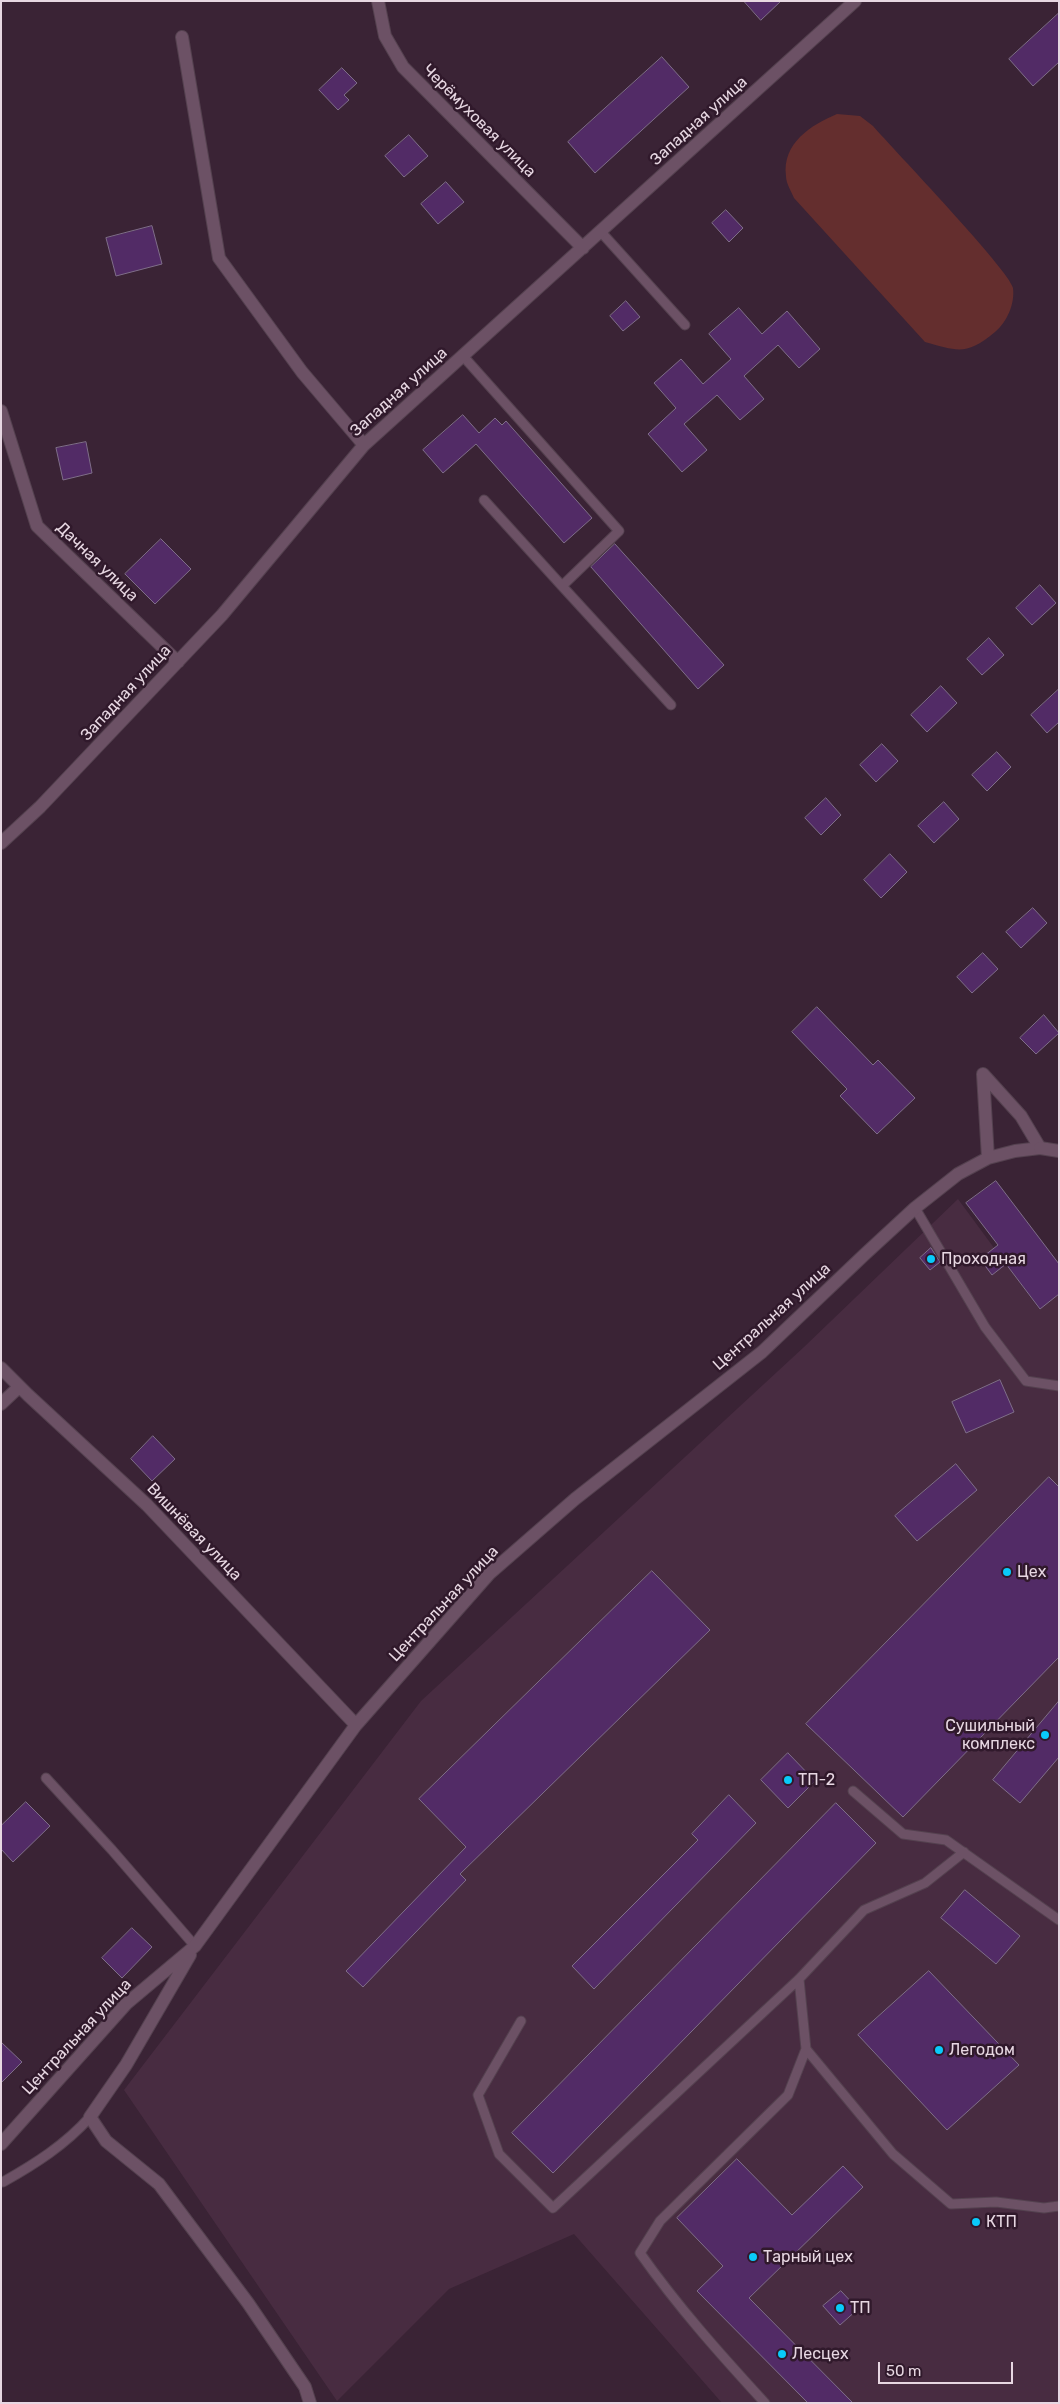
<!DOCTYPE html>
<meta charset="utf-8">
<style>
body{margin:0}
#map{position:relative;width:1060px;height:2404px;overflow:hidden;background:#3a2335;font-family:Rubik,sans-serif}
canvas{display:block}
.frame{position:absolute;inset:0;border:2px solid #e7d7e2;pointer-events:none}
.scale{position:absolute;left:878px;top:2362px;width:135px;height:22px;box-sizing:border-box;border:2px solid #e7d7e2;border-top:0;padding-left:6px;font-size:15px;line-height:18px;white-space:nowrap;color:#e7d7e2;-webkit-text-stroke:4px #30192b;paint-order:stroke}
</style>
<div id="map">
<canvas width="1060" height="2404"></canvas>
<div class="frame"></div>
<div class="scale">50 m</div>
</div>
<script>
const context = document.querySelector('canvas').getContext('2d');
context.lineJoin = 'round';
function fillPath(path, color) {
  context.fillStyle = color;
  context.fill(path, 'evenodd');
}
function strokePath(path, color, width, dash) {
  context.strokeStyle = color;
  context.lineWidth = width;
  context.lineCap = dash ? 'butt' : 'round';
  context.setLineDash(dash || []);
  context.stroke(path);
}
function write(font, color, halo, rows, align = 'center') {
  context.font = font + ' Rubik,sans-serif';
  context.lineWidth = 5;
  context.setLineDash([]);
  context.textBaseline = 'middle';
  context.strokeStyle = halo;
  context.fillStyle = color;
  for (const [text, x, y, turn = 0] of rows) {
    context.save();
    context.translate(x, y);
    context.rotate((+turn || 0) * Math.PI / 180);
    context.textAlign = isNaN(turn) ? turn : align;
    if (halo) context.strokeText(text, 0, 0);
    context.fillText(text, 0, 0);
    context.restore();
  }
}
fillPath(new Path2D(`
 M 958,1199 L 1039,1309 L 1059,1294 L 1059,2403 L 722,2403 L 574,2234 L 449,2289 L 337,2401 L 124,2090 L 421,1701 L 804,1347 Z`), '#482c41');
fillPath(new Path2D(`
 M 837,114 L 860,116 L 873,126 C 893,149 1010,271 1013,288 C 1015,304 1007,322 995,332 C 966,356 958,351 925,342 L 794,198 C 791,191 786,183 786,176 C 782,143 811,125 837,114 Z`), '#642e2e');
const building = new Path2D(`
 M 744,1 L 781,1 L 761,20 Z
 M 1059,13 L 1059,62 L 1033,86 L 1009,59 Z
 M 662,57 L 689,87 L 595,173 L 568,142 Z
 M 342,68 L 357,83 L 344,95 L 349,100 L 338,110 L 319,90 Z
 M 409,135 L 428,156 L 404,177 L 385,156 Z
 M 446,182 L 464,202 L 438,224 L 421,204 Z
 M 726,210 L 743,228 L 729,242 L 712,223 Z
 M 152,226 L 162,264 L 116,276 L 106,238 Z
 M 626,301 L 640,317 L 623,331 L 610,316 Z
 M 739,308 L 762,334 L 787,311 L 820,349 L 799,368 L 778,345 L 744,376 L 764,399 L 740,420 L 717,395 L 684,424 L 707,450 L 682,472 L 648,434 L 676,408 L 654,383 L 681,359 L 703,384 L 731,359 L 709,334 Z
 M 463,415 L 479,433 L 495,418 L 502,425 L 506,421 L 592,518 L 564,543 L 476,444 L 443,473 L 423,450 Z
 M 86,442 L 92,473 L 63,480 L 56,448 Z
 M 161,539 L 191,569 L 155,604 L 125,574 Z
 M 615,544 L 724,665 L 698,689 L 591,567 Z
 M 1040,585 L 1056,603 L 1032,625 L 1016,608 Z
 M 989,638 L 1004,655 L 982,675 L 967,659 Z
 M 941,686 L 957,703 L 927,732 L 911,715 Z
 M 1059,689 L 1059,722 L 1047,733 L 1031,715 Z
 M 882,744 L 898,761 L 876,782 L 860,765 Z
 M 997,752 L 1011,767 L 987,791 L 972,775 Z
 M 826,798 L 841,815 L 821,835 L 805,818 Z
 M 944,802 L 959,819 L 934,843 L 918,826 Z
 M 890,854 L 907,872 L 881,898 L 864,880 Z
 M 1033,908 L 1047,923 L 1021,948 L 1006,932 Z
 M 983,953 L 998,969 L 972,993 L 957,977 Z
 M 817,1007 L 873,1065 L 878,1060 L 915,1098 L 877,1134 L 840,1096 L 847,1089 L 792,1032 Z
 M 1044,1015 L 1059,1033 L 1036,1054 L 1020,1038 Z
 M 996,1181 L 1059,1264 L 1059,1294 L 1040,1309 L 1006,1264 L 992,1275 L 980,1259 L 998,1245 L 966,1203 Z
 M 931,1248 L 940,1262 L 930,1270 L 920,1258 Z
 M 1000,1380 L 1014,1412 L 966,1433 L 952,1402 Z
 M 153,1436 L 175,1459 L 152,1481 L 131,1459 Z
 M 956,1464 L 977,1490 L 917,1541 L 895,1516 Z
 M 1049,1477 L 1059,1487 L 1059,1657 L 903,1817 L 806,1724 Z
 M 652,1571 L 710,1630 L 460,1874 L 466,1880 L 363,1987 L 346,1971 L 466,1847 L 419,1799 Z
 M 1059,1701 L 1059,1757 L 1020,1803 L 993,1780 Z
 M 788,1753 L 815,1781 L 788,1808 L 761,1780 Z
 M 729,1795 L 756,1823 L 594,1989 L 572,1966 L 698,1840 L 692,1834 Z
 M 26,1802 L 50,1826 L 13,1862 L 1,1849 L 1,1826 Z
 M 836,1803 L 876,1843 L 553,2173 L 512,2133 Z
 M 965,1890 L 1020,1936 L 996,1964 L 941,1918 Z
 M 132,1928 L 152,1947 L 122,1978 L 102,1958 Z
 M 929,1971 L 1019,2065 L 947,2130 L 858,2035 Z
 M 1,2042 L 22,2062 L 1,2083 Z
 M 737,2159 L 792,2215 L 843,2166 L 863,2187 L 749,2298 L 853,2403 L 808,2403 L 697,2291 L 723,2266 L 677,2218 Z
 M 841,2291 L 858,2309 L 840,2325 L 823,2306 Z`);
fillPath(building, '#522b66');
strokePath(building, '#7f6e89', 1);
const lane = new Path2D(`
 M 601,232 L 685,325
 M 463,356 L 619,531 L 562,586 L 671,705
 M 484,500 L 562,586
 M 915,1208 L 985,1327 L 1026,1381 L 1059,1386
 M 46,1778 L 112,1850 L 195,1946
 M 853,1791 L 903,1834 L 946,1840 L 1059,1920
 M 799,1979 L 806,2049 L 893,2154 L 951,2204 L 996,2202 L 1044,2208 L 1059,2206
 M 521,2021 L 478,2095 L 499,2154 L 553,2208 L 799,1979 L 864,1910 L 925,1883 L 964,1852
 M 3,2182 C 35,2164 65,2145 90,2117
 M 765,2403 C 721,2355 678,2307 640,2253 L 660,2221 L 788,2095 L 806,2049`);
const street = new Path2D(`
 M 378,1 L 385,36 L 403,67 L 583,248
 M 182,37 L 219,258 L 302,372 L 364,445
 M 1,411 L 37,526 L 178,662
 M 1,843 L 40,807 L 222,615 L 364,445 L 855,1
 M 983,1074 L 988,1158
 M 1,1368 L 28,1395 L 147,1505 L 356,1725
 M 1,1404 L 19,1387
 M 190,1955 L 126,2065 L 90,2117 L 106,2141 L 159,2184 L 248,2303 L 305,2387 L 310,2403
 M 1,2144 L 126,2004 L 195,1946 L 356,1725 L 489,1574 L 575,1499 L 762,1352 L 864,1255 L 915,1208 L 958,1174 L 988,1158 L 1015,1151 L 1040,1148 L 1021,1116 L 983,1074`);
const secondary = new Path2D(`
 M 1040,1148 L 1059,1151`);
strokePath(lane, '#54414f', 11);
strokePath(street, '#54414f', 14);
strokePath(secondary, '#54414f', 14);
strokePath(lane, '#6c5165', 9);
strokePath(street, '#6c5165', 12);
strokePath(secondary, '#6c5165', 12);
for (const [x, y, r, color] of [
 [931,1259,5,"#09cafa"],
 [1007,1572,5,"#09cafa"],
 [1045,1735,5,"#09cafa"],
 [788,1780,5,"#09cafa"],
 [939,2050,5,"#09cafa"],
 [976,2222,5,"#09cafa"],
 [753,2257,5,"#09cafa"],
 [840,2308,5,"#09cafa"],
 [782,2354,5,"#09cafa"]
]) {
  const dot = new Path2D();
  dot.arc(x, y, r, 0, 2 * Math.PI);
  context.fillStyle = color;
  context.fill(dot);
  strokePath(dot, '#30192b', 2);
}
write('16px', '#e7d7e2', '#30192b', [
 ["Черёмуховая улица",479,121,45],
 ["Западная улица",699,121,-42],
 ["Западная улица",399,392,-42],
 ["Дачная улица",97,562,44],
 ["Западная улица",126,693,-47],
 ["Центральная улица",772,1317,-42],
 ["Вишнёвая улица",194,1532,46],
 ["Центральная улица",444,1604,-47],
 ["Центральная улица",77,2037,-47]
]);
write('16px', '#e7d7e2', '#30192b', [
 ["Проходная",941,1259],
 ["Цех",1017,1572],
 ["Сушильный",1035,1726,"right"],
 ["комплекс",1035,1744,"right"],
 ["ТП-2",798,1780],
 ["Легодом",949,2050],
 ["КТП",986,2222],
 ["Тарный цех",763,2257],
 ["ТП",850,2308],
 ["Лесцех",792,2354]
], 'left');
</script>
